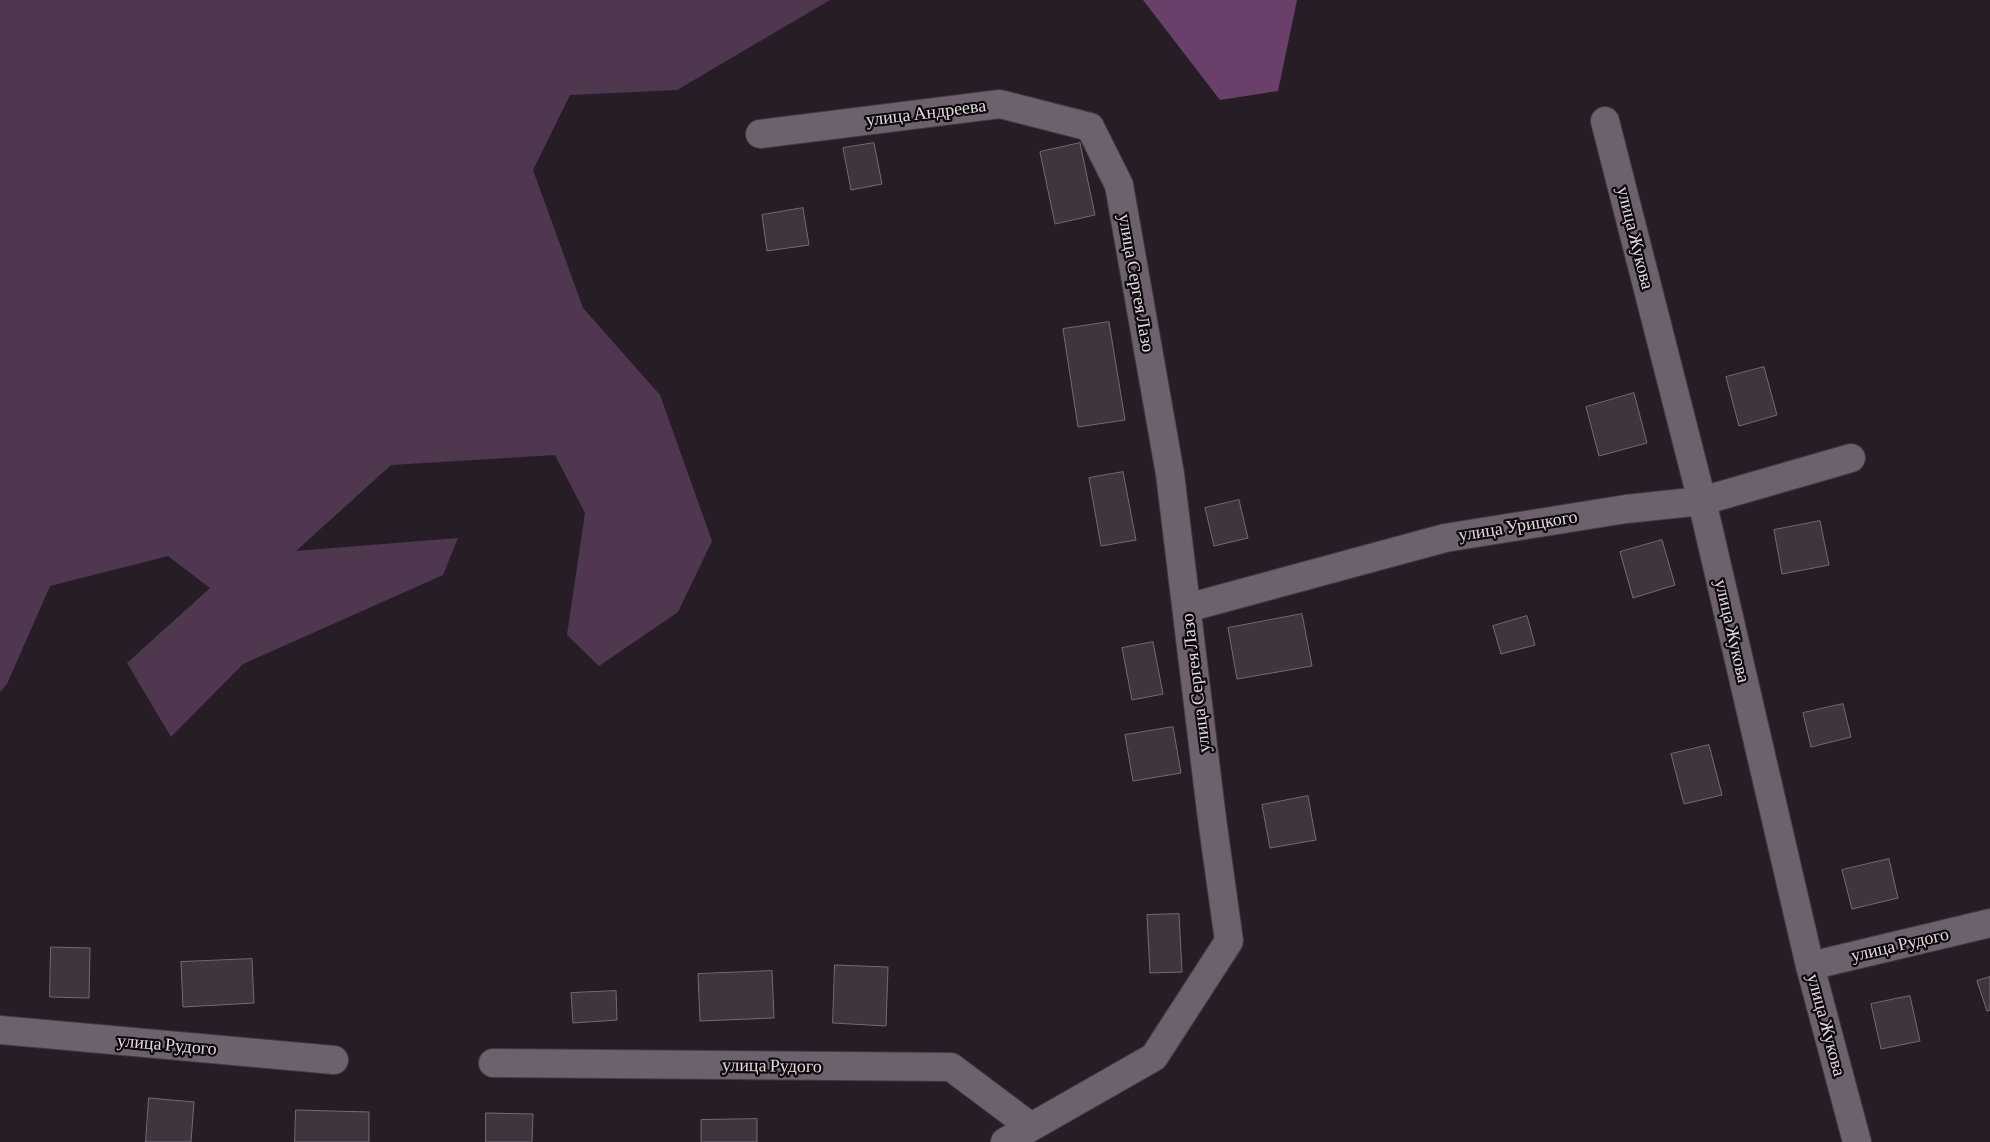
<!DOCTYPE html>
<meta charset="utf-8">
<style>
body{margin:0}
canvas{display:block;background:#261d26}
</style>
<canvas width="1990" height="1142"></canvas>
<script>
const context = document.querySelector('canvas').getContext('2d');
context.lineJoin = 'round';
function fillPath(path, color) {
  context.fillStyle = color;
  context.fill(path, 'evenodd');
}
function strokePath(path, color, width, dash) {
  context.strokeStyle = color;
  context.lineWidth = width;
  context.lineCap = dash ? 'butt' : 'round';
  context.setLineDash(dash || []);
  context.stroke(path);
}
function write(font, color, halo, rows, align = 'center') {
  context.font = font + ' "Crimson Pro",serif';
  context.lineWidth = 4.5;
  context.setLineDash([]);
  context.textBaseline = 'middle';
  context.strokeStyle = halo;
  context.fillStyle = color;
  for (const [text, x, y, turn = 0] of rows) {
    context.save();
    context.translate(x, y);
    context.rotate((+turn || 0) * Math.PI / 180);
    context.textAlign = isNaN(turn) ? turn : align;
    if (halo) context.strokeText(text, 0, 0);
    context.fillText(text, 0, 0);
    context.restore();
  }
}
fillPath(new Path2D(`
 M 0,0 L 830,0 L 677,90 L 570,95 L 533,170 L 583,308 L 660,395 L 712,541 L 678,612 L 599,666 L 567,635 L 585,513 L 555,455 L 391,465 L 296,551 L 458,538 L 443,575 L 243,664 L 171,737 L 127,663 L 210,588 L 168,556 L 50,586 L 7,684 L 0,692 Z`), '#503750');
fillPath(new Path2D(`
 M 1143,0 L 1297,0 L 1278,91 L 1220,100 Z`), '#6a3f69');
const building = new Path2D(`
 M 874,143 L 882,184 L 851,190 L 843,148 Z
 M 1080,143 L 1095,215 L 1055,224 L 1040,152 Z
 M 803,208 L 809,245 L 767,251 L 762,215 Z
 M 1109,322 L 1125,420 L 1078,427 L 1063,329 Z
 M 1764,367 L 1777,415 L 1739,426 L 1726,377 Z
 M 1634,393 L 1647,443 L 1599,456 L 1586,407 Z
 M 1123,472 L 1136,540 L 1101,546 L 1089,478 Z
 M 1239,500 L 1248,538 L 1214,546 L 1205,508 Z
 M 1820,521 L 1829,565 L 1782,574 L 1774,530 Z
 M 1662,540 L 1675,585 L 1633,598 L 1620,552 Z
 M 1302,614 L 1312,666 L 1237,679 L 1228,628 Z
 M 1527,616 L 1535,645 L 1501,654 L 1493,626 Z
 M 1153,642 L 1163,694 L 1132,700 L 1122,648 Z
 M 1843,704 L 1851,737 L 1811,747 L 1803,713 Z
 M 1173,727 L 1181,773 L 1133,781 L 1125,735 Z
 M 1709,745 L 1722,795 L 1684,804 L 1671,754 Z
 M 1308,796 L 1316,840 L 1270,848 L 1262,805 Z
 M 1889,859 L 1898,898 L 1852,909 L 1842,870 Z
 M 1179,914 L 1182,972 L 1150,973 L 1147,915 Z
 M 51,947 L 90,948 L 89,998 L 50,997 Z
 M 252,959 L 254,1003 L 183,1007 L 181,962 Z
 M 835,965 L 888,967 L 886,1026 L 833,1023 Z
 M 772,971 L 774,1018 L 700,1021 L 698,974 Z
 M 1990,977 L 1990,1010 L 1987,1011 L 1977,981 Z
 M 616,991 L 617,1020 L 573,1023 L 571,993 Z
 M 1910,996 L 1920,1041 L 1881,1049 L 1871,1004 Z
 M 149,1098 L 194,1102 L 191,1142 L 146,1142 Z
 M 296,1110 L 369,1112 L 369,1142 L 295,1142 Z
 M 486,1113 L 533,1114 L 532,1142 L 486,1142 Z
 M 757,1119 L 757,1142 L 701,1142 L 701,1120 Z`);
fillPath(building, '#3f353e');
strokePath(building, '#756974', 1);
const street = new Path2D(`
 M 1605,121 L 1702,501 L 1810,966 L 1857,1142
 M 760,134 L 1000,104 L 1090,127 L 1119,185 L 1170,474 L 1212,819 L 1229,941 L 1154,1057 L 1005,1142
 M 1187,608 L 1445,538 L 1626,509 L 1702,501 L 1851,458
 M 1810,966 L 1990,923
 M 0,1030 L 334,1060
 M 493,1063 L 951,1067 L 1031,1127`);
strokePath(street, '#413a41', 30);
strokePath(street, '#6c616c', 28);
write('18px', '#e0dae0', '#0d090d', [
 ["улица Андреева",926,113,-7],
 ["улица Жукова",1635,238,76],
 ["улица Сергея Лазо",1136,283,80],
 ["улица Урицкого",1518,526,-9],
 ["улица Жукова",1732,631,77],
 ["улица Сергея Лазо",1196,683,-97],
 ["улица Рудого",1900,945,-13],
 ["улица Жукова",1826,1025,75],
 ["улица Рудого",167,1045,5],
 ["улица Рудого",772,1066,1]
]);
</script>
